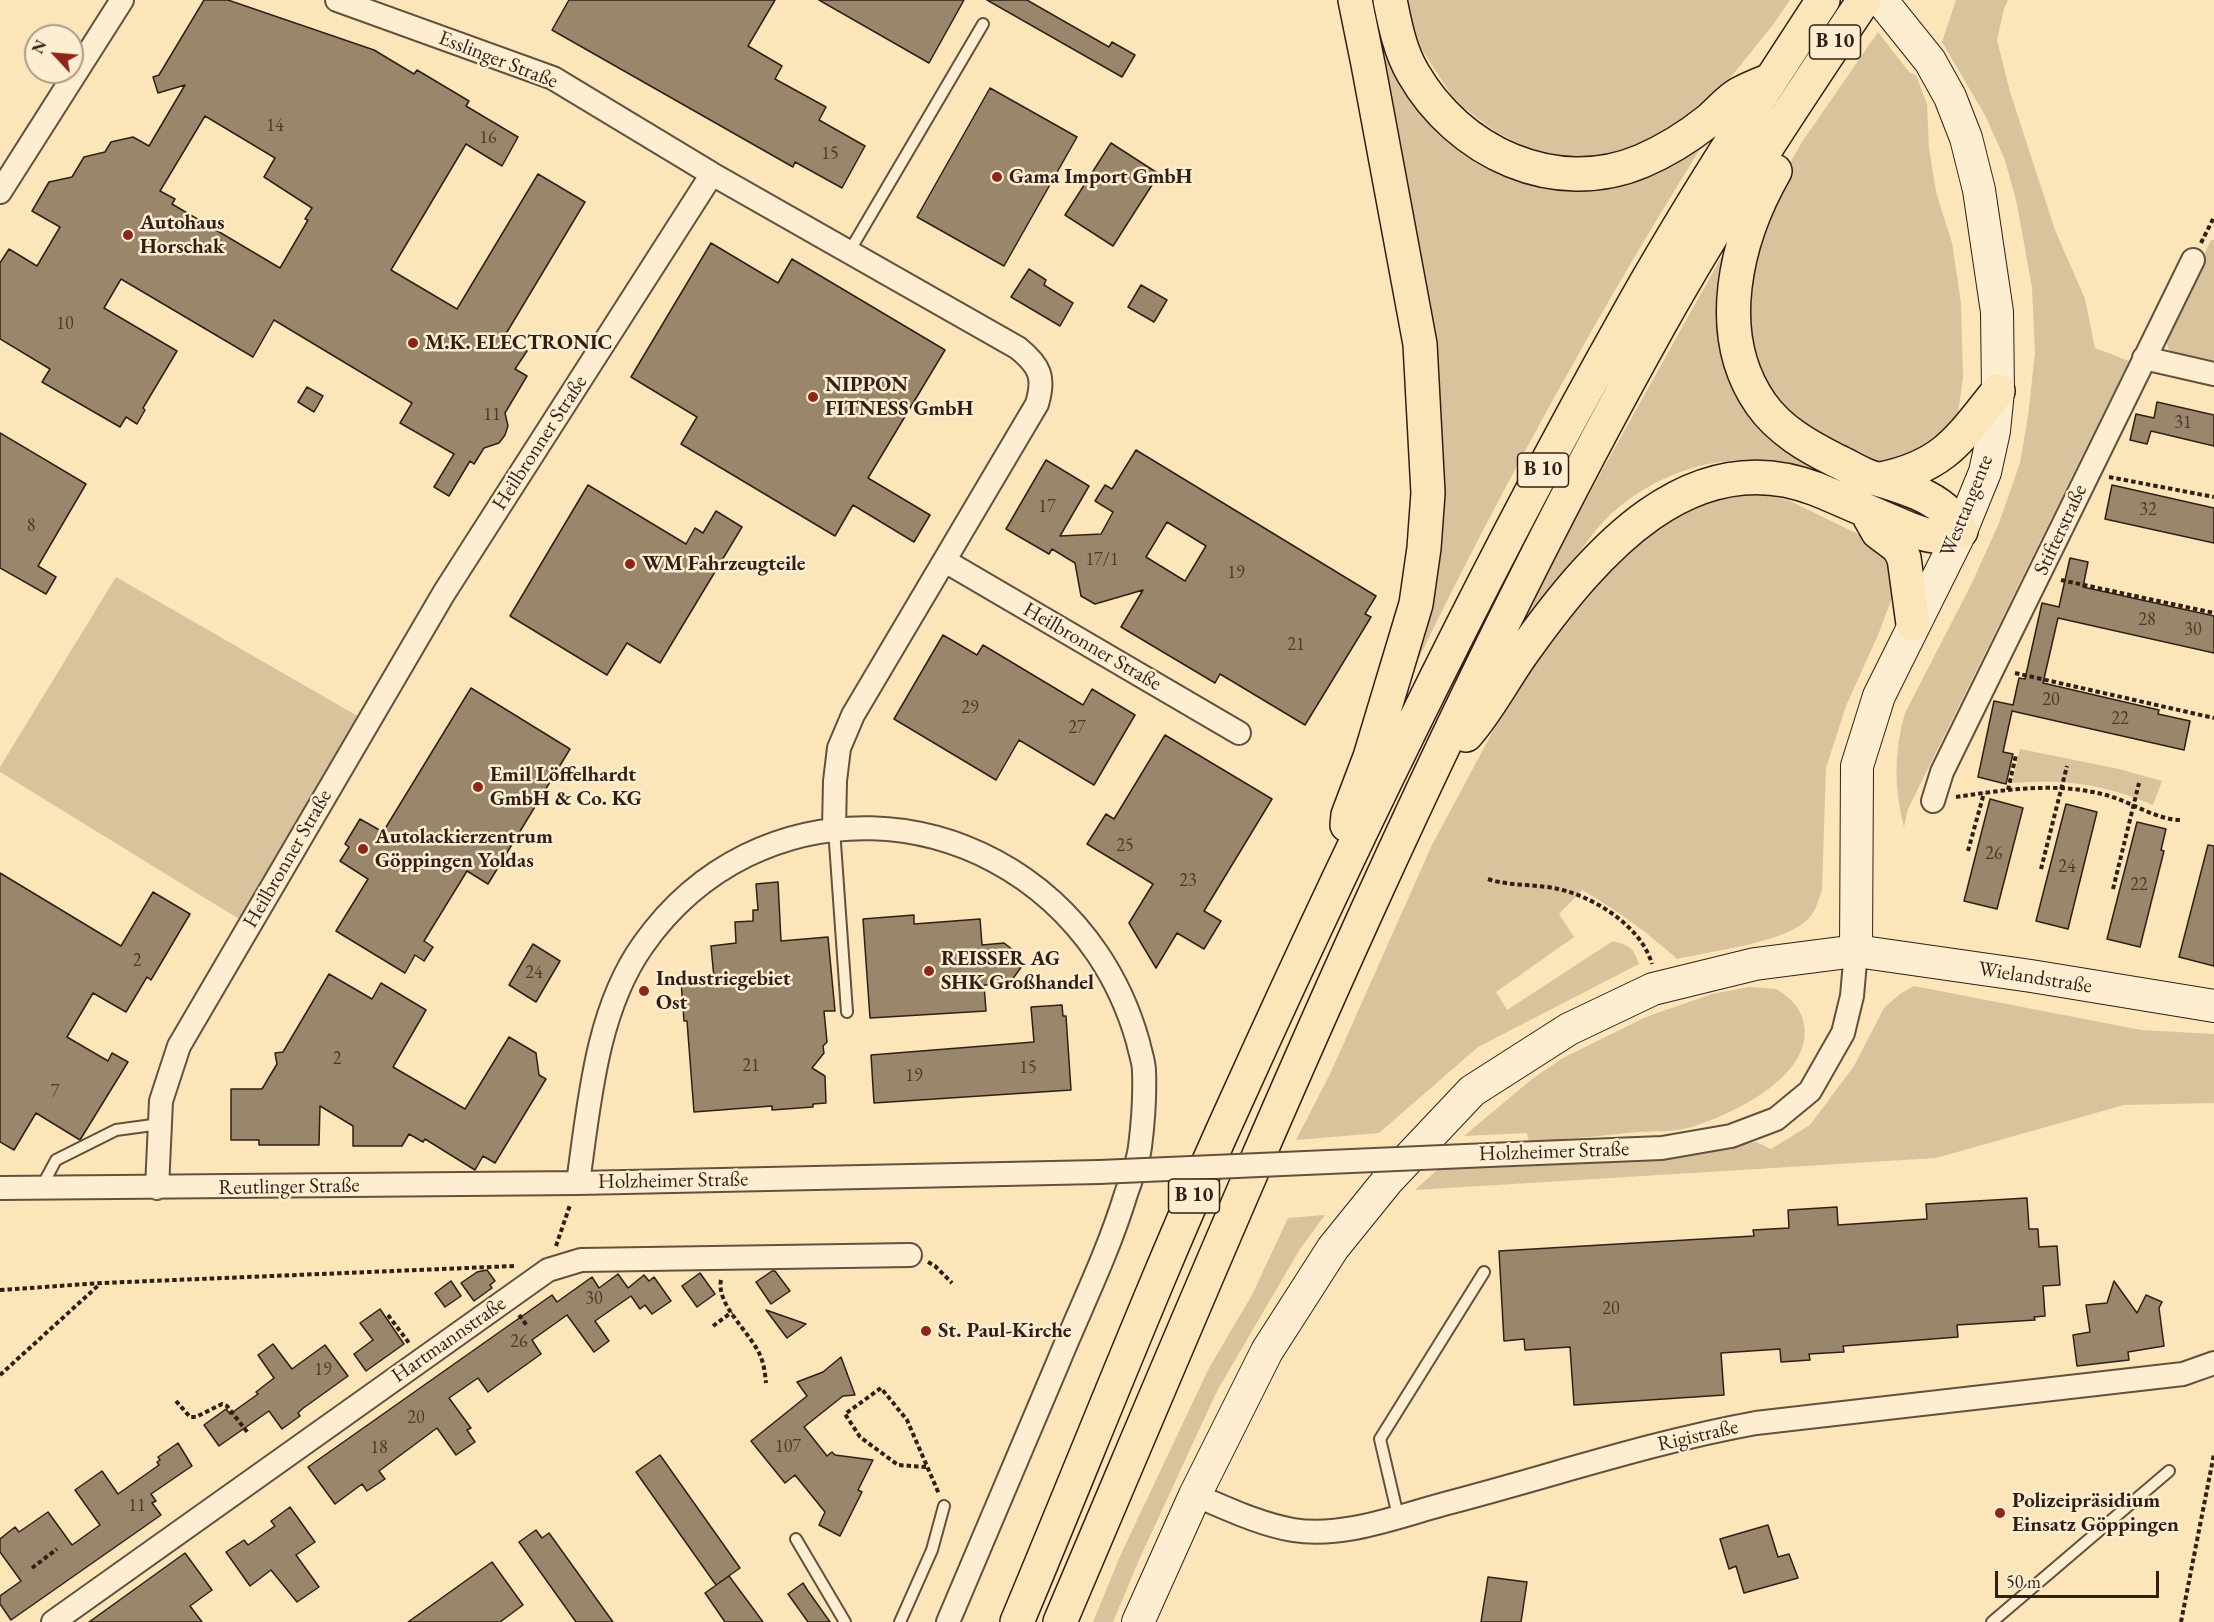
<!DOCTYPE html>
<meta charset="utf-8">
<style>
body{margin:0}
#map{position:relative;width:2214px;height:1622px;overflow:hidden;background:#fce5b8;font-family:"EB Garamond",serif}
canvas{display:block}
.north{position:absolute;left:24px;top:24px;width:60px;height:60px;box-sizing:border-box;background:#fdeed1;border:2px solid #ab9b87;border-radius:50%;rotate:296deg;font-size:16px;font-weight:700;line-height:24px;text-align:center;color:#301f17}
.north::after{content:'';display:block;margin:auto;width:21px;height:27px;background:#8f2418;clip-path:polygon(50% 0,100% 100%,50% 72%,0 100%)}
.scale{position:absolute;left:1995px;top:1571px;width:164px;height:27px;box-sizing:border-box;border:3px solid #301f17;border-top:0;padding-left:8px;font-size:18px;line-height:21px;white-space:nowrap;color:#301f17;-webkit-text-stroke:4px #fdeed1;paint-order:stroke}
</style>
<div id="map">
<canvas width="2214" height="1622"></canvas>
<div class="north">N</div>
<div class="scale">50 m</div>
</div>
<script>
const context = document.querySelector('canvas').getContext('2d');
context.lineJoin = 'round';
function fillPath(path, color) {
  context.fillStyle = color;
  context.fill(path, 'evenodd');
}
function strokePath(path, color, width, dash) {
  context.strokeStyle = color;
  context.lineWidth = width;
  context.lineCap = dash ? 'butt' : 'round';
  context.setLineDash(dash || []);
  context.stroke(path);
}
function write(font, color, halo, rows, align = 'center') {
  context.font = font + ' "EB Garamond",serif';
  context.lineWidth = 5;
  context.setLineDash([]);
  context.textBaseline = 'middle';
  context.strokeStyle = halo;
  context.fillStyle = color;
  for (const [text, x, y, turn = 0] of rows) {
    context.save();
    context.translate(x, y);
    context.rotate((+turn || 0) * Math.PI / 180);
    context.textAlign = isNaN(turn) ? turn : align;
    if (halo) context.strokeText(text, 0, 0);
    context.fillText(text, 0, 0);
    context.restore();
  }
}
fillPath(new Path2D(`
 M 1361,0 L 1373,0 L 1385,44 L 1411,101 L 1442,133 L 1538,178 L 1710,133 C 1603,304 1505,481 1417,662 L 1411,658 L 1433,554 Z
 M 1404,0 L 1790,0 L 1775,22 L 1719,92 L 1677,129 L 1625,154 L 1586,161 L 1547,158 L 1496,132 L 1456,102 L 1422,50 Z
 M 1956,0 L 2008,0 L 2004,9 L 1997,40 L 2010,92 L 2055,230 L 2085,299 L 2095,348 L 2129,361 L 1908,809 L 1904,827 C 1894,788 1894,752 1905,713 L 1971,585 L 1999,523 L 2020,463 L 2028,416 L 2035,353 L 2032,288 L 2017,204 L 2005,160 L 1986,117 L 1942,42 Z
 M 1878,32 L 1909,72 L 1916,75 L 1927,104 L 1929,148 L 1936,192 L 1952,243 L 1961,303 L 1963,378 L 1958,413 L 1944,437 L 1890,465 L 1861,461 L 1787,421 L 1755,366 L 1743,319 L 1762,211 L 1802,142 Z
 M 2211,240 L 2214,240 L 2214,365 L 2174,356 L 2168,348 L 2165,335 Z
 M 1722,256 L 1726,258 L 1753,402 L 1903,498 L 1929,518 C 1902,518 1878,499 1855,487 C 1844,481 1832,478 1821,473 C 1745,444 1660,464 1603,522 C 1595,530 1588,541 1581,550 C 1563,573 1545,595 1528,618 L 1522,614 Z
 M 1742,494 L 1766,495 L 1788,500 L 1862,536 L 1886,555 L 1897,576 L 1892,598 L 1878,635 L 1846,706 L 1826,768 L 1822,890 C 1818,901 1815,914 1805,922 C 1779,943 1712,951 1677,959 C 1647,932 1617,910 1582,890 L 1559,914 L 1574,937 L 1496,992 L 1507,1010 L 1613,941 C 1630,946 1633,947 1639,964 L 1478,1047 L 1379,1133 L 1296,1140 L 1330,1074 L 1432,845 L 1493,731 L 1551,640 L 1611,568 L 1644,538 L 1693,508 Z
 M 116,577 L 361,718 L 239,919 L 0,772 L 0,767 Z
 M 2020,749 L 2119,769 L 2162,781 L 2153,805 C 2103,784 2066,779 2012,783 Z
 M 1914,986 L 2141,1030 L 2214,1034 L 2214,1103 L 2124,1105 L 1936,1158 L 1415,1190 L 1448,1160 L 1692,1154 L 1756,1142 L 1771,1149 L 1810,1125 L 1854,1066 L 1884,1008 L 1900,994 Z
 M 1749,987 L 1776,989 C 1796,1000 1808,1018 1804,1041 C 1796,1084 1727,1117 1688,1128 C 1673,1132 1654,1131 1638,1132 C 1602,1136 1565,1139 1529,1142 L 1527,1133 L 1464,1136 L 1532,1079 L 1563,1058 L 1646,1017 L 1712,994 Z
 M 1325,1215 L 1300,1249 L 1217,1391 L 1139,1560 L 1113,1622 L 1093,1622 L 1121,1554 L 1209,1368 L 1252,1295 L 1288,1218 Z`), '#d9c39d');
const building = new Path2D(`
 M 204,0 L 228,0 L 374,50 L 414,74 L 417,70 L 469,101 L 466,106 L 518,137 L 502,166 L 466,144 L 391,270 L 457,309 L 538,174 L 585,202 L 504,337 L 527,351 L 515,369 L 527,376 L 505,413 L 508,426 L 505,435 L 499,443 L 484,448 L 474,464 L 470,461 L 449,496 L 434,487 L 454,454 L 400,423 L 412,403 L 274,320 L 253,357 L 121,279 L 104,308 L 177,351 L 143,408 L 145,410 L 137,424 L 126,417 L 120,427 L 42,382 L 50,369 L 0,339 L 0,263 L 9,249 L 37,266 L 60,227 L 32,211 L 49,182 L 72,177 L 84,157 L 105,152 L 111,142 L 133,137 L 149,146 L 185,85 L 158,93 L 153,77 L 159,75 ZM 205,116 L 275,158 L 264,177 L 312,208 L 305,219 L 308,220 L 280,268 L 172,204 L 175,199 L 160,191 Z
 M 569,0 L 775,0 L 748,46 L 782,66 L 775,79 L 826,107 L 819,120 L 865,146 L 842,188 L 795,162 L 793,167 L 552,30 Z
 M 819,0 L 964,0 L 929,63 Z
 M 987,0 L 1027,0 L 1109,47 L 1112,42 L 1135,55 L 1122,77 Z
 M 990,88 L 1077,137 L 1004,266 L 917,217 Z
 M 1111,143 L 1159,174 L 1113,246 L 1065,215 Z
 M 711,243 L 778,283 L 792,259 L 945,350 L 868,478 L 930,515 L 914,542 L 853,505 L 835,536 L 681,444 L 697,417 L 631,377 Z
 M 1029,269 L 1046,280 L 1044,285 L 1073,303 L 1060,326 L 1011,297 Z
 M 1141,285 L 1167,300 L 1154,322 L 1128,307 Z
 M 307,387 L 323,396 L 314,412 L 298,402 Z
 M 2157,402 L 2214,415 L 2214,446 L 2151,431 L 2147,444 L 2130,440 L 2136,414 L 2154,418 Z
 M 0,433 L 86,484 L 38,566 L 56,577 L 46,594 L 0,568 Z
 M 1136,450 L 1376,596 L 1365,614 L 1371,617 L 1305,725 L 1220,674 L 1215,683 L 1121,627 L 1143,590 L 1095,604 L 1081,596 L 1075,563 L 1052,549 L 1049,554 L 1006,529 L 1046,460 L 1089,486 L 1060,536 L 1101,534 L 1113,512 L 1095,501 L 1105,485 L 1112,489 ZM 1167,522 L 1206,546 L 1185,581 L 1146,557 Z
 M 588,485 L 686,544 L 695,528 L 703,533 L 716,511 L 742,527 L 660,663 L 627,643 L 607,675 L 510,616 Z
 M 2112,485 L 2214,508 L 2214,543 L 2105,519 Z
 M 2070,558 L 2088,562 L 2083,587 L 2214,616 L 2214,653 L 2058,618 L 2043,683 L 2159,710 L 2158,714 L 2190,721 L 2184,750 L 2012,711 L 2003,752 L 2013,754 L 2006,784 L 1978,777 L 1994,701 L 2013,705 L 2019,678 L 2025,679 L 2042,603 L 2059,607 Z
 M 943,635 L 977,655 L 983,645 L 1083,705 L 1092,689 L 1135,715 L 1094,785 L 1019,740 L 996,780 L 894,719 Z
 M 471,688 L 570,749 L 488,884 L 467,871 L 424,941 L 433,947 L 424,961 L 415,955 L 405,973 L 336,931 L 368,879 L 340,861 L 349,847 L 345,844 L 360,819 L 383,832 Z
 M 1165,735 L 1272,799 L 1204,911 L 1221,921 L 1204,949 L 1177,933 L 1156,968 L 1129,923 L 1153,884 L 1087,844 L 1106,814 L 1114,819 Z
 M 1990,799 L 2023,808 L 1997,909 L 1964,901 Z
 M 2066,804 L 2097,812 L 2068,929 L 2036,921 Z
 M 2137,822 L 2166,829 L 2161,850 L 2164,851 L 2140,947 L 2107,939 Z
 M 2208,845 L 2214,846 L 2214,966 L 2179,957 Z
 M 0,873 L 121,946 L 153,892 L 190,914 L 151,980 L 147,977 L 126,1012 L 93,993 L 67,1037 L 108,1061 L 112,1053 L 128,1062 L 80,1140 L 36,1113 L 14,1150 L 0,1142 Z
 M 778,882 L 781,941 L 828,937 L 835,1011 L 824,1011 L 827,1042 L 823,1046 L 824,1053 L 812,1068 L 825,1076 L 826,1103 L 813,1104 L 813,1107 L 772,1110 L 772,1106 L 694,1112 L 687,1021 L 684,1021 L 681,981 L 714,978 L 711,946 L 736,943 L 735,922 L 753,921 L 753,910 L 758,910 L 756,884 Z
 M 914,915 L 914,924 L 980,919 L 982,945 L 1004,943 L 1021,956 L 1022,966 L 1009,984 L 984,985 L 986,1011 L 870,1018 L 863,919 Z
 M 533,944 L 560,961 L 536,1002 L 509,985 Z
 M 329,974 L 372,999 L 381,983 L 426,1010 L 393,1067 L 465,1109 L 509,1037 L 536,1053 L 539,1075 L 546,1079 L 495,1163 L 483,1156 L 475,1170 L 425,1139 L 423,1142 L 409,1134 L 402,1146 L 353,1146 L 353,1126 L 320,1106 L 319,1145 L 259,1145 L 259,1140 L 231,1140 L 231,1089 L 262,1089 L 277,1064 L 275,1053 L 283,1052 Z
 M 1062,1005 L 1063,1016 L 1066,1016 L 1071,1090 L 874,1103 L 871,1055 L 1034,1042 L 1031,1007 Z
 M 2027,1198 L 2029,1229 L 2038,1229 L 2039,1247 L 2057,1246 L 2060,1285 L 2043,1286 L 2045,1316 L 2034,1317 L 2035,1320 L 1957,1325 L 1958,1337 L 1843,1346 L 1844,1352 L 1809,1354 L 1810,1360 L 1781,1362 L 1780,1349 L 1721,1353 L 1724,1395 L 1574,1405 L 1570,1347 L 1525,1350 L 1524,1339 L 1504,1341 L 1499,1251 L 1754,1236 L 1753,1230 L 1789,1228 L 1788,1210 L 1837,1207 L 1838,1225 L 1927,1219 L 1926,1204 Z
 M 487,1270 L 495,1281 L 490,1285 L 492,1288 L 474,1301 L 461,1283 L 477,1272 Z
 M 772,1271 L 775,1271 L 790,1291 L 771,1304 L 756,1282 Z
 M 700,1273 L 715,1294 L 697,1307 L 682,1286 Z
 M 618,1274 L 628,1288 L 644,1275 L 649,1281 L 654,1277 L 671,1301 L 652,1314 L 645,1305 L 640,1309 L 631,1296 L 595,1321 L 609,1341 L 594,1352 L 567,1315 L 532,1340 L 541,1354 L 488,1392 L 478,1378 L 449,1398 L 471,1428 L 467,1430 L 475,1442 L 456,1455 L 437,1428 L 379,1471 L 385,1479 L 367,1491 L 362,1484 L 335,1504 L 308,1467 L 552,1295 L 557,1302 L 592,1277 L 599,1288 Z
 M 451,1281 L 461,1296 L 445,1307 L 435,1293 Z
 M 2114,1281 L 2137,1313 L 2146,1295 L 2162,1302 L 2159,1308 L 2164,1346 L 2128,1352 L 2129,1360 L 2077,1366 L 2073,1335 L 2090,1332 L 2086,1305 L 2107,1303 Z
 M 380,1309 L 404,1344 L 366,1371 L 354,1354 L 373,1340 L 360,1323 Z
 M 766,1310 L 806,1324 L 787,1338 Z
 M 273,1344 L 292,1369 L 325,1345 L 348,1376 L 302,1409 L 298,1413 L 300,1416 L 282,1429 L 269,1411 L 219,1446 L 204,1425 L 226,1409 L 230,1414 L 258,1394 L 256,1392 L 274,1378 L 258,1355 Z
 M 841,1357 L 855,1395 L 843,1396 L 804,1427 L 827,1456 L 832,1452 L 835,1455 L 873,1460 L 858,1490 L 862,1492 L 840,1536 L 819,1525 L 825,1512 L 795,1475 L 785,1483 L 751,1441 L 807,1396 L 797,1382 L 823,1372 Z
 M 178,1443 L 192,1466 L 151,1494 L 156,1501 L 152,1503 L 161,1515 L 11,1620 L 0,1604 L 0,1596 L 21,1581 L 0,1552 L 0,1539 L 15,1527 L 19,1532 L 48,1512 L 72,1545 L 100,1525 L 75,1490 L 102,1471 L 118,1494 L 159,1465 L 157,1462 L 160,1460 L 158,1457 Z
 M 660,1455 L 740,1568 L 716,1585 L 636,1472 Z
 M 290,1507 L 315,1542 L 296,1555 L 319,1587 L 297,1602 L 271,1570 L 250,1586 L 226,1552 L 244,1540 L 248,1545 L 275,1526 L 271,1521 Z
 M 1768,1525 L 1778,1557 L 1789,1554 L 1798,1578 L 1744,1593 L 1736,1566 L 1729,1569 L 1720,1539 Z
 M 536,1530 L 542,1538 L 549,1533 L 613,1622 L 576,1622 L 519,1542 Z
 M 185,1553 L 212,1590 L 190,1606 L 202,1622 L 89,1622 Z
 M 492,1562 L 523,1605 L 500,1622 L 408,1622 Z
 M 729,1576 L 752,1607 L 763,1622 L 725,1622 L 705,1593 Z
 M 1488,1577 L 1527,1582 L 1521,1622 L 1481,1622 Z
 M 803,1583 L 808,1591 L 830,1622 L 808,1622 L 788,1594 Z`);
fillPath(building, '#9a866b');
strokePath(building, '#301f17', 1.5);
const lane = new Path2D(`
 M 849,252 L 983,24
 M 834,829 L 847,1012
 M 41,1188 L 56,1160 L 116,1130 L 160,1124
 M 1398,1516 L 1380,1439 L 1484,1272
 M 796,1539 L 845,1622
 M 900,1622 L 932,1550 L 944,1506
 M 1992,1622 L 2169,1471`);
const street = new Path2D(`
 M 337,0 L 553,78 L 712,174 L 1018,348 C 1040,366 1045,377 1037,404 L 853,715 L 839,748 L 835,781 L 834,829
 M 0,192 L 122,0
 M 2144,358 L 2214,374
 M 945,561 L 1239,733
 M 1933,801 L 1942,772 L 2193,260
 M 1489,1155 L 1662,1148 L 1731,1136 L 1776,1119 L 1810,1091 L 1843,1033 L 1852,996 L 1856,951
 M 578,1183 C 589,1105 596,1011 643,945 C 757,783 987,793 1097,953 C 1116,981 1129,1010 1138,1042 C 1140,1052 1144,1062 1144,1071 C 1145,1096 1143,1123 1140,1147 C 1138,1164 1130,1181 1125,1197 C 1107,1255 1080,1309 1057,1365 C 1021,1451 984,1536 948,1622
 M 0,1188 L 578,1183 L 1099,1172
 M 157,1188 L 161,1101 L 179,1046 L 444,593 L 712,174
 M 1195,1495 C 1226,1508 1259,1524 1293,1530 C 1343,1538 1396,1517 1444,1504 C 1548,1477 1651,1442 1756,1423 L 2183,1374 L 2214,1363
 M 53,1622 L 548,1270 L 581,1260 L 910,1255`);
const secondary = new Path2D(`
 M 1856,951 L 1857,766 L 1879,696 L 1961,531 L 1985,472 L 1994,431 L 1998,391 L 1997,312 L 1979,190 L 1966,138 L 1950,97 L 1930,61 L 1881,0
 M 1138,1622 L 1195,1495 L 1267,1351 L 1333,1248 L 1388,1180 L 1472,1091 L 1569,1029 L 1653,989 L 1755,964 L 1856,951 L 2031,976 L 2214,1006`);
const highway = new Path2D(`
 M 1390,0 C 1395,25 1400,51 1413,73 C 1458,152 1555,198 1642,161 C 1665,151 1688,137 1708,121 C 1718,113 1727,101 1739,94 C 1748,89 1758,85 1768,81
 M 1881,479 C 1945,466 1960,438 1998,391
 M 1870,518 L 1878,532 L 1898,547 L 1904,558 L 1913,624
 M 1466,735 C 1490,708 1506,674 1528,645 C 1594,554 1690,440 1816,489 C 1843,500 1869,512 1895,523 C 1907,528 1921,535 1934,536 C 1943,537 1953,533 1961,531 C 1946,497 1902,487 1870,477 C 1859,473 1848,466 1837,461 C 1809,447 1780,431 1761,404 C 1712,334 1736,239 1775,171
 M 1347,825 L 1348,815 L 1370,757 L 1416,604 L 1424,548 L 1428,493 L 1420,344 L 1368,64 L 1355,0
 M 1017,1622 C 1090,1448 1158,1272 1236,1101 C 1356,835 1483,572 1626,318 C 1687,209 1755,104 1823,0
 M 1060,1622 C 1247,1183 1427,741 1660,324 C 1722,213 1793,106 1864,0`);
strokePath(lane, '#63503f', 14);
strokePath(street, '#63503f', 26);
strokePath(secondary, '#301f17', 34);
strokePath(highway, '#301f17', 36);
strokePath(new Path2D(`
 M 2201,243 L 2214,217
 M 2109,477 L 2214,497
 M 2061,580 L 2214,613
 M 2015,673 L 2214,718
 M 2008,790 L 2016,755
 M 1956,797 C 2003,790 2055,782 2102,794 C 2129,800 2153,819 2180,820
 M 1968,851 L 1984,793
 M 2041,869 L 2067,766
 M 1488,879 C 1509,886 1531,884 1553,888 C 1590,894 1641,925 1652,964
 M 2113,889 L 2139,783
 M 556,1246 L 570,1205
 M 928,1262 L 935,1266 L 952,1283
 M 721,1280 C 716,1305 750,1332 760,1355 C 764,1364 765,1373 766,1383
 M 0,1290 L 102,1283 L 515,1266
 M 388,1315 L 409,1343
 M 519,1315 L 528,1327
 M 713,1326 L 732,1312
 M 0,1375 L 101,1283
 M 176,1401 L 190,1417 L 196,1417 L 222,1404 L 227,1406 L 248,1433
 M 926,1467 L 898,1465 L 860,1437 L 845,1414 L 881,1388 L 907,1420 L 939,1494
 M 32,1568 L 57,1549
 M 2181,1622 L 2214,1454`), '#301f17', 4, [4.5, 3]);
strokePath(lane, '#fdeed1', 10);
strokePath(street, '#fdeed1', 22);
strokePath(secondary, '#fdeed1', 32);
strokePath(highway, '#fce5b8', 33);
const streetBridge = new Path2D(`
 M 1099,1172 L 1489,1155`);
strokePath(streetBridge, '#63503f', 26, []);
strokePath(streetBridge, '#fdeed1', 22);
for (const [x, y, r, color] of [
 [997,177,6,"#8f2418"],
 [128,235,6,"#8f2418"],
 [413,343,6,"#8f2418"],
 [813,397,6,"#8f2418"],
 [630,564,6,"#8f2418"],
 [478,787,6,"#8f2418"],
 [363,849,6,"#8f2418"],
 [929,971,6,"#8f2418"],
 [644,991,6,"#8f2418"],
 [926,1331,6,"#8f2418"],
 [2000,1513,6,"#8f2418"]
]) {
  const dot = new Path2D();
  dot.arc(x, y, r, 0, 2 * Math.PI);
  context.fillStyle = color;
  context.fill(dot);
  strokePath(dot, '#fdeed1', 2);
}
write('18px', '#4a392c', null, [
 ["14",275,126],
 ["16",488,138],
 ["15",830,154],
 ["10",65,324],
 ["11",492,415],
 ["31",2183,423],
 ["17",1047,507],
 ["32",2148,510],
 ["8",31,526],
 ["17/1",1102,560],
 ["19",1236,573],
 ["28",2147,620],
 ["30",2193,630],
 ["21",1296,645],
 ["20",2051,700],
 ["29",970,708],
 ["22",2120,719],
 ["27",1077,728],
 ["25",1125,846],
 ["26",1994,854],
 ["24",2067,867],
 ["23",1188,881],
 ["22",2139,885],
 ["2",137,961],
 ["24",534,973],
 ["2",337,1059],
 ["21",751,1066],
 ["15",1028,1068],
 ["19",914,1076],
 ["7",55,1092],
 ["30",594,1299],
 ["20",1611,1309],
 ["26",519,1342],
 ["19",323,1370],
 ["20",416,1418],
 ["107",788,1447],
 ["18",379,1448],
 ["11",137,1506]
]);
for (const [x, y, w] of [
 [1835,42,51],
 [1543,470,51],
 [1194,1196,51]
]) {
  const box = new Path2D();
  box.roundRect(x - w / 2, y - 17, w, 34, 4.5);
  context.fillStyle = '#fdeed1';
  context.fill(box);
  strokePath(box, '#301f17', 1.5);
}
write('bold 20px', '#301f17', null, [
 ["B 10",1835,42],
 ["B 10",1543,470],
 ["B 10",1194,1196]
]);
write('21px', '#301f17', '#fdeed1', [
 ["Esslinger Straße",498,60,21],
 ["Heilbronner Straße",540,443,-57],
 ["Westtangente",1967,506,-68],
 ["Stifterstraße",2061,530,-65],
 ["Heilbronner Straße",1092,647,30],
 ["Heilbronner Straße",288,859,-60],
 ["Wielandstraße",2035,978,9],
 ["Holzheimer Straße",1554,1152,-2],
 ["Holzheimer Straße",673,1181,-1],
 ["Reutlinger Straße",289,1187,-1],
 ["Hartmannstraße",449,1340,-35],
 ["Rigistraße",1698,1436,-13]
]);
write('bold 21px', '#301f17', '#fdeed1', [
 ["Gama Import GmbH",1009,177],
 ["Autohaus",140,223],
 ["Horschak",140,247],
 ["M.K. ELECTRONIC",425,343],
 ["NIPPON",825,385],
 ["FITNESS GmbH",825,409],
 ["WM Fahrzeugteile",642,564],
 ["Emil Löffelhardt",490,775],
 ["GmbH & Co. KG",490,799],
 ["Autolackierzentrum",375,837],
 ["Göppingen Yoldas",375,861],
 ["REISSER AG",941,959],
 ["SHK Großhandel",941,983],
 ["Industriegebiet",656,979],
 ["Ost",656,1003],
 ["St. Paul-Kirche",938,1331],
 ["Polizeipräsidium",2012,1501],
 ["Einsatz Göppingen",2012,1525]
], 'left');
</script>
